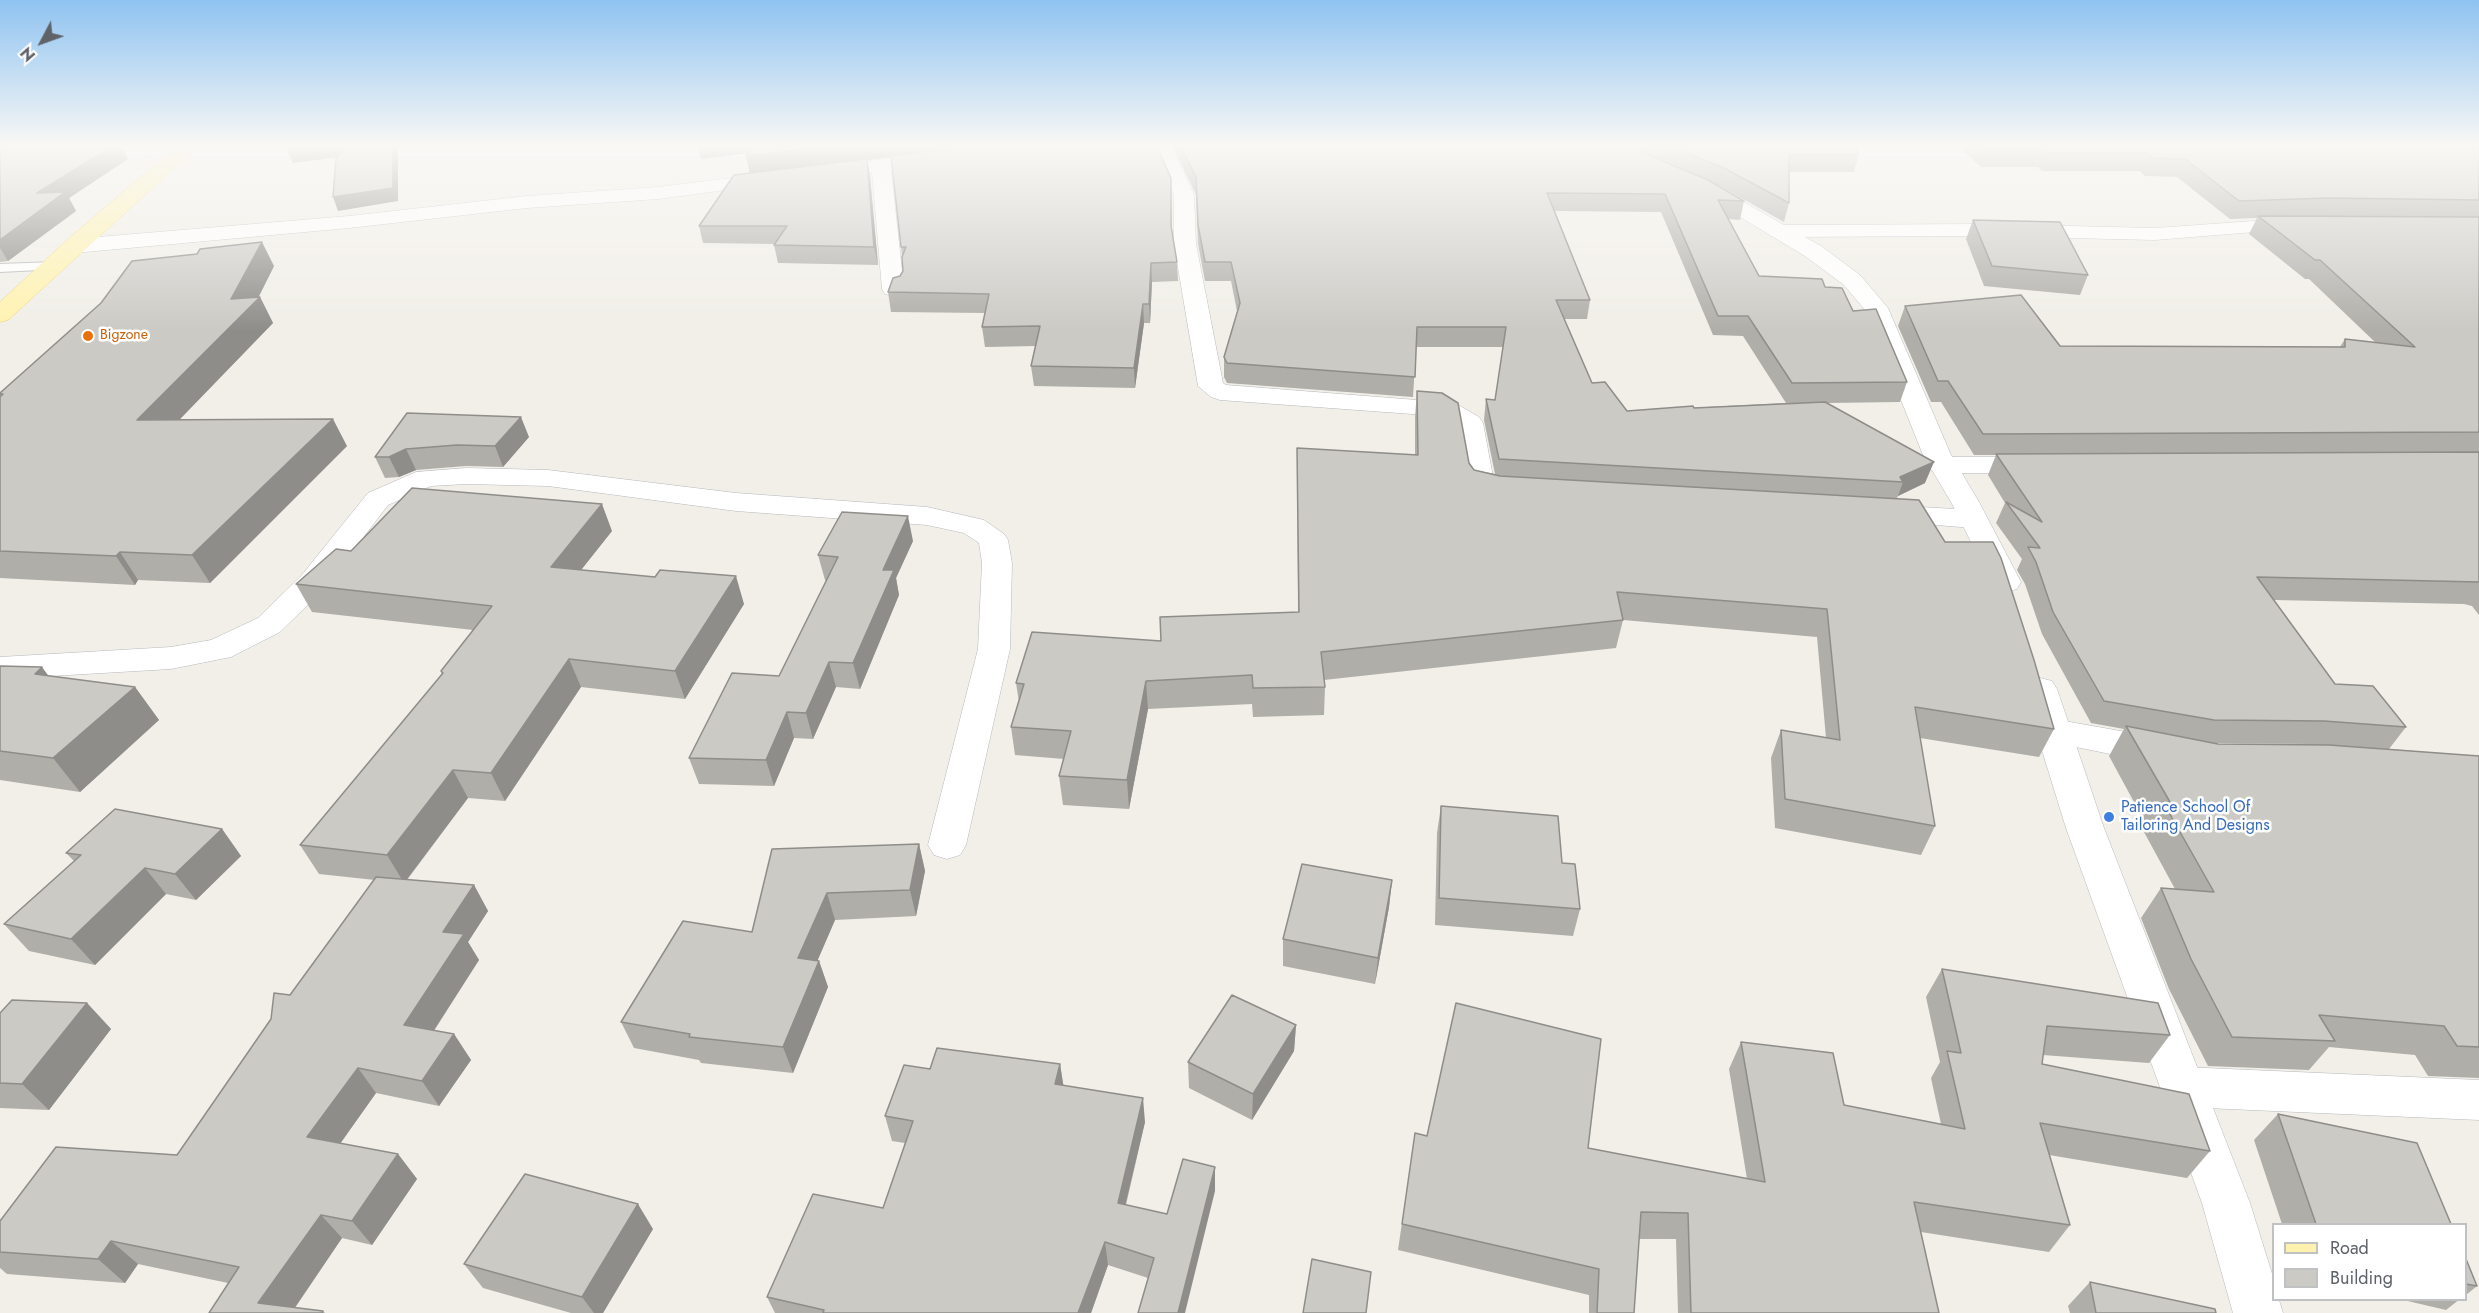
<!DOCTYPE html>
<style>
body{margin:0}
#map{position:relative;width:2479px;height:1313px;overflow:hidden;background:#f1efe8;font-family:Jost,sans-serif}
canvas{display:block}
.legend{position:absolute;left:2272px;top:1223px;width:195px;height:78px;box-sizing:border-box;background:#fff;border:2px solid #bfc1c3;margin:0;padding:8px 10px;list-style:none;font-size:18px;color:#5f6368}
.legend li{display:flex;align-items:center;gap:12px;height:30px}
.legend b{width:30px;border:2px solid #bfc1c3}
.north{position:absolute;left:12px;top:12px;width:60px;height:60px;-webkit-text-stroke:4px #fff;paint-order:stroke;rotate:229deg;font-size:16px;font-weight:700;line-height:24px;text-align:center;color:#5f6368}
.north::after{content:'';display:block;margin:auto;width:21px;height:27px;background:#5f6368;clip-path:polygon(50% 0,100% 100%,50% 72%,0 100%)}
</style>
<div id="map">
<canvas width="2479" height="1313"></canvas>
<ul class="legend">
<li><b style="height:8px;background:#fff2af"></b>Road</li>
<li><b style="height:16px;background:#cccac5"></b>Building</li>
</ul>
<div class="north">N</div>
</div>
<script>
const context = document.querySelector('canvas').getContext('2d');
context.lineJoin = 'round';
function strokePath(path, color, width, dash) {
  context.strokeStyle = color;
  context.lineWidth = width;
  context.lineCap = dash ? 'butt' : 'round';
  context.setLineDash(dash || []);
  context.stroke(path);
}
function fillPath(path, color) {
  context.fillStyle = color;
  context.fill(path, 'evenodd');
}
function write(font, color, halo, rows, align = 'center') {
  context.font = font + ' Jost,sans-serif';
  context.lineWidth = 5;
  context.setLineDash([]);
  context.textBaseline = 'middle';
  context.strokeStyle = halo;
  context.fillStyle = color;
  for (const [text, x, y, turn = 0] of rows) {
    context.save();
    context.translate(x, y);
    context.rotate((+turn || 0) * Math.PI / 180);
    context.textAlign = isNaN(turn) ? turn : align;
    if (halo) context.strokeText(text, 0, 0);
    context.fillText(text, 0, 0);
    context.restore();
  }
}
const lane = new Path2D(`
 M 55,262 L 59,263 L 59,269 L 0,272 L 0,264 Z`);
const street = new Path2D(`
 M 97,147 L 196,147 L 197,148 L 194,152 L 187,154 L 0,164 L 0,152 Z
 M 1152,147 L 1172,147 L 1194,195 L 1196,244 L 1223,383 L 1226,385 L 1455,403 L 1479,417 L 1483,423 L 1494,482 L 1517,487 L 1521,493 L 1517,499 L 1507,502 L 1471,494 L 1467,488 L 1457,427 L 1440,416 L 1220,400 L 1211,397 L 1198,386 L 1174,244 L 1174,195 Z
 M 935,153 L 942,155 L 945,159 L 942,163 L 891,170 L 904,289 L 901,294 L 893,296 L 885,294 L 882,289 L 872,172 L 825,178 L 818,176 L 815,172 L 818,168 L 825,166 Z
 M 771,173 L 778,175 L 781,179 L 778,183 L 658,199 L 527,208 L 349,228 L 74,253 L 66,251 L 63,246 L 66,241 L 74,239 L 349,216 L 527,196 L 658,187 Z
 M 2297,218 L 2304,220 L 2308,224 L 2304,228 L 2155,240 L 1985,236 L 1778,237 L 1770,236 L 1767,231 L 1770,226 L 1778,225 L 1985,224 L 2155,228 Z
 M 1942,457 L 2036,457 L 2046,459 L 2050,465 L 2046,471 L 2036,473 L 1942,473 L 1932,471 L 1928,465 L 1932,459 Z
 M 466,468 L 548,470 L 736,493 L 927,507 L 984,520 L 1004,534 L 1008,540 L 1012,563 L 1010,649 L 966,845 L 960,855 L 947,859 L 934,855 L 928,845 L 978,649 L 982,563 L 979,543 L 964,533 L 927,525 L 736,511 L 548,486 L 466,484 L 431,486 L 388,505 L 323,590 L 280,632 L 231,657 L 171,669 L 0,679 L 0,657 L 171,647 L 211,640 L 258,618 L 301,576 L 368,493 L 416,472 Z
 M 1885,505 L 1973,510 L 1983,513 L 1988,519 L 1983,525 L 1973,528 L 1875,520 L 1870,514 L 1875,508 Z
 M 2053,719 L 2160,738 L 2173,742 L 2178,751 L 2173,760 L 2160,764 L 2041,740 L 2035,731 L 2041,722 Z
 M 2183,1067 L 2479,1080 L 2479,1120 L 2183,1107 L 2167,1101 L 2161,1087 L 2167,1073 Z`);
const secondary = new Path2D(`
 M 1615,147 L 1634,147 L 1641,155 L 1719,188 L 1821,246 L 1860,275 L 1888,308 L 1951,455 L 1979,502 L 2021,582 L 2017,589 L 2006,592 L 1995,589 L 1991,582 L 1951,502 L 1923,455 L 1865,310 L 1844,285 L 1805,256 L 1705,196 L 1627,163 Z
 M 2040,678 L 2052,681 L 2057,689 L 2104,828 L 2250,1203 L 2274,1280 L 2274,1300 L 2279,1300 L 2283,1313 L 2233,1313 L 2202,1203 L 2066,828 L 2023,689 L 2028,681 Z`);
const primary = new Path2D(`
 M 176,147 L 197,147 L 8,320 L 0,322 L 0,302 L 66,241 Z`);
strokePath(lane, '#b5b8bc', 2);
strokePath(street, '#b5b8bc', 1);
strokePath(secondary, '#b6babf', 1);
strokePath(primary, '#f2c960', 1);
fillPath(lane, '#fff');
fillPath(street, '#fff');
fillPath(secondary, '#fff');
fillPath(primary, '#fff2af');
fillPath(new Path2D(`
 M 0,147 L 122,147 L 128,159 L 69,198 L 76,211 L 8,261 L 0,262 Z
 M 698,147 L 1157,147 L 1171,178 L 1172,229 L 1177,262 L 1178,281 L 1152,282 L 1150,323 L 1144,323 L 1135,388 L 1034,386 L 1031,366 L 1036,346 L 985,347 L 982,327 L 985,313 L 891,312 L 888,292 L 903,271 L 902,256 L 891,157 L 867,160 L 870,176 L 878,265 L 778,263 L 774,245 L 775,244 L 703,243 L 699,226 L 750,173 L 746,156 L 749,153 L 701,159 Z
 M 1173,147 L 1629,147 L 1642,153 L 1636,147 L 1855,147 L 1859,154 L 1854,172 L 1789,172 L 1789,203 L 1784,222 L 1720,186 L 1712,183 L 1744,201 L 1740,220 L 1728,219 L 1759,276 L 1825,287 L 1853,311 L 1907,382 L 1900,402 L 1828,403 L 1925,483 L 1898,496 L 1897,498 L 2054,729 L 2039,757 L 1920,738 L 1935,826 L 1921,855 L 1775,828 L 1771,758 L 1781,730 L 1826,738 L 1817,637 L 1623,620 L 1616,648 L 1324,680 L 1325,687 L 1324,715 L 1253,717 L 1252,704 L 1148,709 L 1129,809 L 1063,805 L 1059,776 L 1064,759 L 1015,755 L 1011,727 L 1019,702 L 1016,683 L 1161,641 L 1160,617 L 1298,612 L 1297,474 L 1297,448 L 1415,455 L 1415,417 L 1417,391 L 1474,470 L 1495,474 L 1484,420 L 1486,399 L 1495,400 L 1503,347 L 1416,347 L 1413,397 L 1227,383 L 1224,377 L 1224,357 L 1237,311 L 1231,281 L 1205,281 L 1198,244 L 1196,195 ZM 1555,211 L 1661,212 L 1713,335 L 1743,336 L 1786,403 L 1627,411 L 1592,383 L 1564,319 L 1587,319 L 1590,300 Z
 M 1959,147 L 2479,147 L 2479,615 L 2472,606 L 2464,604 L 2274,600 L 2335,684 L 2406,727 L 2389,749 L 2479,756 L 2479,1078 L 2428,1076 L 2415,1055 L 2329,1047 L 2309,1070 L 2208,1066 L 2169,989 L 2141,918 L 2161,888 L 2175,889 L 2144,832 L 2147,826 L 2109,756 L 2124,729 L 2091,723 L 2042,634 L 2025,584 L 2017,570 L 2022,559 L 1996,523 L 2005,503 L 1988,475 L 1996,455 L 1974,455 L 1941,402 L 1931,402 L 1898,326 L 1905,306 L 2060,346 L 2340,347 L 2345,339 L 2376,343 L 2309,279 L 2305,279 L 2249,234 L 2257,218 L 2230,219 L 2177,177 L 2145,176 L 2140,171 L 2042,171 L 2038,167 L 1981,167 ZM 2215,743 L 2308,744 L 2318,744 L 2218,744 Z
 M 1973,220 L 2088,275 L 2080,295 L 1984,286 L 1966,239 Z
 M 274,266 L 258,298 L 260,297 L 273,323 L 179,420 L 347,446 L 210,583 L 138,580 L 135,585 L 0,578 L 0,393 Z
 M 407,413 L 529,437 L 503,467 L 466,466 L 416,470 L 399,477 L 385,478 L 375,457 Z
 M 612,531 L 581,570 L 744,604 L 685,699 L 581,687 L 505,801 L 468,798 L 407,880 L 474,885 L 488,911 L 468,942 L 479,960 L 434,1031 L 454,1034 L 471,1060 L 439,1106 L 376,1093 L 340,1144 L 398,1154 L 417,1179 L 372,1245 L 342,1238 L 295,1308 L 323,1311 L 325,1313 L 209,1313 L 228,1283 L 138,1264 L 125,1283 L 7,1274 L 0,1268 L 0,1221 L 177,1155 L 290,995 L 375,880 L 319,874 L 300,845 L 442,675 L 441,671 L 473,630 L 312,612 L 296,584 L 351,551 Z
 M 913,541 L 896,578 L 899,595 L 860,689 L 836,687 L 813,739 L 794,738 L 774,786 L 699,784 L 689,758 L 779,676 L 826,581 L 825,580 L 818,555 Z
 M 0,666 L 49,676 L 135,687 L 159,720 L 80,792 L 0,780 Z
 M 1441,806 L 1562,863 L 1580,909 L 1573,936 L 1435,925 L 1437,833 Z
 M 222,829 L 241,856 L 196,900 L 166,894 L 95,965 L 29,951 L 4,924 L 74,861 L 66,853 Z
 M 919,844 L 925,871 L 916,916 L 835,920 L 817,961 L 819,961 L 828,987 L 793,1073 L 701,1063 L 699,1060 L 634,1048 L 621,1022 L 752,932 Z
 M 1392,880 L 1389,907 L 1375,984 L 1283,966 L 1283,939 Z
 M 1942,969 L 2170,1035 L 2149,1063 L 2043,1055 L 2042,1064 L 2210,1151 L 2187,1178 L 2049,1155 L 2070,1225 L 2049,1252 L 1921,1232 L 1939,1313 L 1678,1313 L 1676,1239 L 1639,1239 L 1634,1313 L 1589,1313 L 1589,1295 L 1398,1250 L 1415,1133 L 1427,1136 L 1588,1148 L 1747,1179 L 1729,1069 L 1741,1042 L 1844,1105 L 1941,1124 L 1931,1078 L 1940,1062 L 1926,997 Z
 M 87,1003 L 111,1029 L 49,1110 L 0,1108 L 0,1013 Z
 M 1296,1025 L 1294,1051 L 1252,1120 L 1189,1088 L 1188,1062 Z
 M 1060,1064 L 1063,1085 L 1145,1122 L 1126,1205 L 1167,1214 L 1215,1167 L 1215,1191 L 1148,1278 L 1108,1265 L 1091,1313 L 775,1313 L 767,1297 L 883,1208 L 905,1143 L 892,1141 L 885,1116 L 930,1069 Z
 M 2278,1114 L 2451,1224 L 2282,1224 L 2254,1140 Z
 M 653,1229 L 603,1313 L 571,1313 L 483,1288 L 464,1264 Z
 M 2466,1259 L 2477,1286 L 2466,1295 Z
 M 2090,1282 L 2216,1313 L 2070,1313 L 2068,1306 Z
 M 2399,1299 L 2460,1299 L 2446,1310 Z`), '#afaea9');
fillPath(new Path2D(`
 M 111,147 L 122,147 L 128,159 L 69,198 L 76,211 L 8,261 L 0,248 L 0,240 L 37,193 Z
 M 313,147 L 352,147 L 355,155 L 293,163 L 287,150 Z
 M 393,147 L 398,147 L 398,201 L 338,211 L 333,197 Z
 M 698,147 L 765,147 L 766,151 L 701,159 Z
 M 824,147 L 971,147 L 867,160 L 870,176 L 878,265 L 874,247 L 750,174 L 746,156 Z
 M 262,242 L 274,266 L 256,302 L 260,297 L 273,323 L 153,447 L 137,420 L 231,299 Z
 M 1151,263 L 1152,282 L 1150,323 L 1149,304 Z
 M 1143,304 L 1144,323 L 1135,388 L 1134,368 Z
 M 521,417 L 529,437 L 503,467 L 495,446 Z
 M 333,419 L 347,446 L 210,583 L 192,555 Z
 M 406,449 L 416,470 L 399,477 L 389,457 Z
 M 1934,462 L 1925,483 L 1898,496 L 1903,482 L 1900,477 Z
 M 602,504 L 612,531 L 562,594 L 551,567 Z
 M 908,516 L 913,541 L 896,578 L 899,595 L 860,689 L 853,663 L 883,570 Z
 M 120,552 L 138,580 L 135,585 L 116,556 Z
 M 736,576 L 744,604 L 685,699 L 675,671 Z
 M 569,659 L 581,687 L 505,801 L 491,773 Z
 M 829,662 L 836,687 L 813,739 L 806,713 Z
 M 42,667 L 67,701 L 35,674 Z
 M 1146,681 L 1148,709 L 1129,809 L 1127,780 Z
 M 135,687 L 159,720 L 80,792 L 53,758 Z
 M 787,712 L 794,738 L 774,786 L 766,760 Z
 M 453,770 L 468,798 L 404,883 L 387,855 Z
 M 222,829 L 241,856 L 196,900 L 175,874 Z
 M 919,844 L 925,871 L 916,916 L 910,890 Z
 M 145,868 L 166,894 L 95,965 L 71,939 Z
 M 1392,880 L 1389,907 L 1375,984 L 1378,958 Z
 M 474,885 L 488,911 L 468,942 L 479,960 L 421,1050 L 404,1025 L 443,932 Z
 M 827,893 L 835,920 L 807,985 L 798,958 Z
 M 819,961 L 828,987 L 793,1073 L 783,1047 Z
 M 87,1003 L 111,1029 L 49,1110 L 22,1084 Z
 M 1296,1025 L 1294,1051 L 1252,1120 L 1253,1094 Z
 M 454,1034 L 471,1060 L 439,1106 L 422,1081 Z
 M 1060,1064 L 1064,1089 L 1055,1084 Z
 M 358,1068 L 376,1093 L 327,1162 L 307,1137 Z
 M 1143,1098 L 1145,1122 L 1120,1227 L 1118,1203 Z
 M 398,1154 L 417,1179 L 372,1245 L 352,1221 Z
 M 1215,1167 L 1215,1191 L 1185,1313 L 1178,1313 Z
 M 638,1204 L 653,1229 L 603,1313 L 594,1313 L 582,1297 Z
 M 321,1215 L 342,1238 L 291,1313 L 258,1303 Z
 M 111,1241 L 138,1264 L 125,1283 L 98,1259 Z
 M 1105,1242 L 1108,1265 L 1091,1313 L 1078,1313 Z`), '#8f8d8a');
const building = new Path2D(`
 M 22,147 L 111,147 L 37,193 L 65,192 L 0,240 L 0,148 Z
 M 289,147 L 313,147 L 287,150 Z
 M 346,147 L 393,147 L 393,188 L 333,197 L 336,158 Z
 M 753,147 L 824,147 L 746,156 Z
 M 962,147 L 1157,147 L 1171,178 L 1171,226 L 1177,262 L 1151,263 L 1149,304 L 1143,304 L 1134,368 L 1031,366 L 1040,326 L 982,327 L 989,294 L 888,292 L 893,278 L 900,276 L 903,271 L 902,257 L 906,247 L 901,247 L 891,156 Z
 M 1181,147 L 1629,147 L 1708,180 L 1744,201 L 1718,200 L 1759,276 L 1822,279 L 1825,287 L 1842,288 L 1853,311 L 1876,309 L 1907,382 L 1792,383 L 1748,316 L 1718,316 L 1665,194 L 1547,193 L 1590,300 L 1556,300 L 1592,383 L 1605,382 L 1627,411 L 1693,406 L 1694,408 L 1825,402 L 1934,462 L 1900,477 L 1903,482 L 1499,459 L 1486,399 L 1495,400 L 1506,327 L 1417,327 L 1415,377 L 1227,363 L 1224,357 L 1240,303 L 1231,262 L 1205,262 L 1198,225 L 1196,177 Z
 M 1672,147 L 1855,147 L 1859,154 L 1789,155 L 1789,203 L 1724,168 Z
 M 1984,147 L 2479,147 L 2479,200 L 2327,198 L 2239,201 L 2185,159 L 2152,158 L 2147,153 L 2048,153 L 2044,150 L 1987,150 Z
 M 867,159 L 874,247 L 774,245 L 787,226 L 699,226 L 734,175 Z
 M 2258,216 L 2479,217 L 2479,432 L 1983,434 L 1948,381 L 1938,381 L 1905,306 L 2021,295 L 2060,346 L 2345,347 L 2345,339 L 2415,347 L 2320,260 L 2315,260 Z
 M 1973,220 L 2060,222 L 2088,275 L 1992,266 Z
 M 262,242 L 231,299 L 260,297 L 137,420 L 333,419 L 192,555 L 120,552 L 116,556 L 0,551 L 0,397 L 3,394 L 0,394 L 0,393 L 101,303 L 132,261 L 197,254 L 200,249 Z
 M 1417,391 L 1442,393 L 1458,403 L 1469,463 L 1474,470 L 1500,476 L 1919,500 L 1945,542 L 1993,542 L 2001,558 L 2034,660 L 2054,729 L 1915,707 L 1935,826 L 1785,799 L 1781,730 L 1840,740 L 1827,609 L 1617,592 L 1623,620 L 1321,652 L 1325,687 L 1253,688 L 1252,675 L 1146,681 L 1127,780 L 1059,776 L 1071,731 L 1011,727 L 1024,684 L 1016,683 L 1032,632 L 1161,641 L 1160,617 L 1299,612 L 1297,448 L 1418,455 Z
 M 407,413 L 521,417 L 495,446 L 457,445 L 406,449 L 389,457 L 375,457 Z
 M 2479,452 L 2479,582 L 2257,577 L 2335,684 L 2373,686 L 2406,727 L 2324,721 L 2214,720 L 2104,701 L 2053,612 L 2036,562 L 2028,547 L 2040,548 L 2006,502 L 2042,522 L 1996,454 Z
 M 412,488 L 602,504 L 551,567 L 655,577 L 660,570 L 736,576 L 675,671 L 569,659 L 491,773 L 453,770 L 387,855 L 300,845 L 443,673 L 441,671 L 492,606 L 296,584 L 336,549 L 351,551 Z
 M 842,512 L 908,516 L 883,570 L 894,570 L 853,663 L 829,662 L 806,713 L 787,712 L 766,760 L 689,758 L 732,673 L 779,676 L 838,557 L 818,555 Z
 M 0,666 L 42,667 L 35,674 L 135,687 L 53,758 L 0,751 Z
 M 2126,726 L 2218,744 L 2329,745 L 2479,756 L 2479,1047 L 2457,1046 L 2444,1026 L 2319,1015 L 2335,1041 L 2232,1037 L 2191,959 L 2161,888 L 2214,892 L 2163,802 L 2170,802 Z
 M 1441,806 L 1558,816 L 1562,863 L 1575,864 L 1580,909 L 1439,898 Z
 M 115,809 L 222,829 L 175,874 L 145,868 L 71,939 L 4,924 L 81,855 L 66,853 Z
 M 919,844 L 910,890 L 827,893 L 798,958 L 819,961 L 783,1047 L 689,1037 L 690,1034 L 621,1022 L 683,921 L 752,932 L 772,849 Z
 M 1302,864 L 1392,880 L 1378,958 L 1283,939 Z
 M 376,877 L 474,885 L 443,932 L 464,934 L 404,1025 L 454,1034 L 422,1081 L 358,1068 L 307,1137 L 398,1154 L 352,1221 L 321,1215 L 258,1303 L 323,1311 L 322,1313 L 209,1313 L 239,1267 L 111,1241 L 98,1259 L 0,1252 L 0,1221 L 56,1147 L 177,1155 L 271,1019 L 274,993 L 290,995 Z
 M 1942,969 L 2158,1003 L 2170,1035 L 2047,1026 L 2042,1064 L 2189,1094 L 2210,1151 L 2040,1123 L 2070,1225 L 1914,1202 L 1939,1313 L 1691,1313 L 1688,1213 L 1641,1212 L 1634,1313 L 1597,1313 L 1599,1269 L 1402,1224 L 1415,1133 L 1427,1136 L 1456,1003 L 1601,1039 L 1588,1148 L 1765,1182 L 1741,1042 L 1833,1053 L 1844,1105 L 1965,1129 L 1947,1051 L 1961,1053 Z
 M 1232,995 L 1296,1025 L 1253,1094 L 1188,1062 Z
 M 12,1000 L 87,1003 L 22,1084 L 0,1083 L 0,1013 Z
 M 937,1048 L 1060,1064 L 1055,1084 L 1143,1098 L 1118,1203 L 1167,1214 L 1183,1159 L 1215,1167 L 1178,1313 L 1138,1313 L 1154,1258 L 1105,1242 L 1078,1313 L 823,1313 L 824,1310 L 767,1297 L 813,1194 L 883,1208 L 913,1121 L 885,1116 L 904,1065 L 930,1069 Z
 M 2278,1114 L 2417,1143 L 2451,1224 L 2316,1224 Z
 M 525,1174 L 638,1204 L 582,1297 L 464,1264 Z
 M 1312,1259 L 1371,1272 L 1366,1313 L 1303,1313 Z
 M 2466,1259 L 2477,1286 L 2466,1284 Z
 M 2090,1282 L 2215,1309 L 2216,1313 L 2096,1313 Z`);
fillPath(building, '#cccac5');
strokePath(building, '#8f8d8a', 1.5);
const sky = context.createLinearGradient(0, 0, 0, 331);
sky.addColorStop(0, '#8fc3f1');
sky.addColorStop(0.44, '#f9f8f5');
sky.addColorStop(1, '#f9f8f500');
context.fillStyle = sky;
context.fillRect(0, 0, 2479, 331);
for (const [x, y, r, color] of [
 [88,336,6,"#e8710a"],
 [2109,817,6,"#3f7fe0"]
]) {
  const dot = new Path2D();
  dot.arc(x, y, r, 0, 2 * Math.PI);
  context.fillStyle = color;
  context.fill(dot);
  strokePath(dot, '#fff', 2);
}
write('14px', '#c56008', '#fff', [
 ["Bigzone",100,336]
], 'left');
write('16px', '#366cbe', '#fff', [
 ["Patience School Of",2121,808],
 ["Tailoring And Designs",2121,826]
], 'left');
</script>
